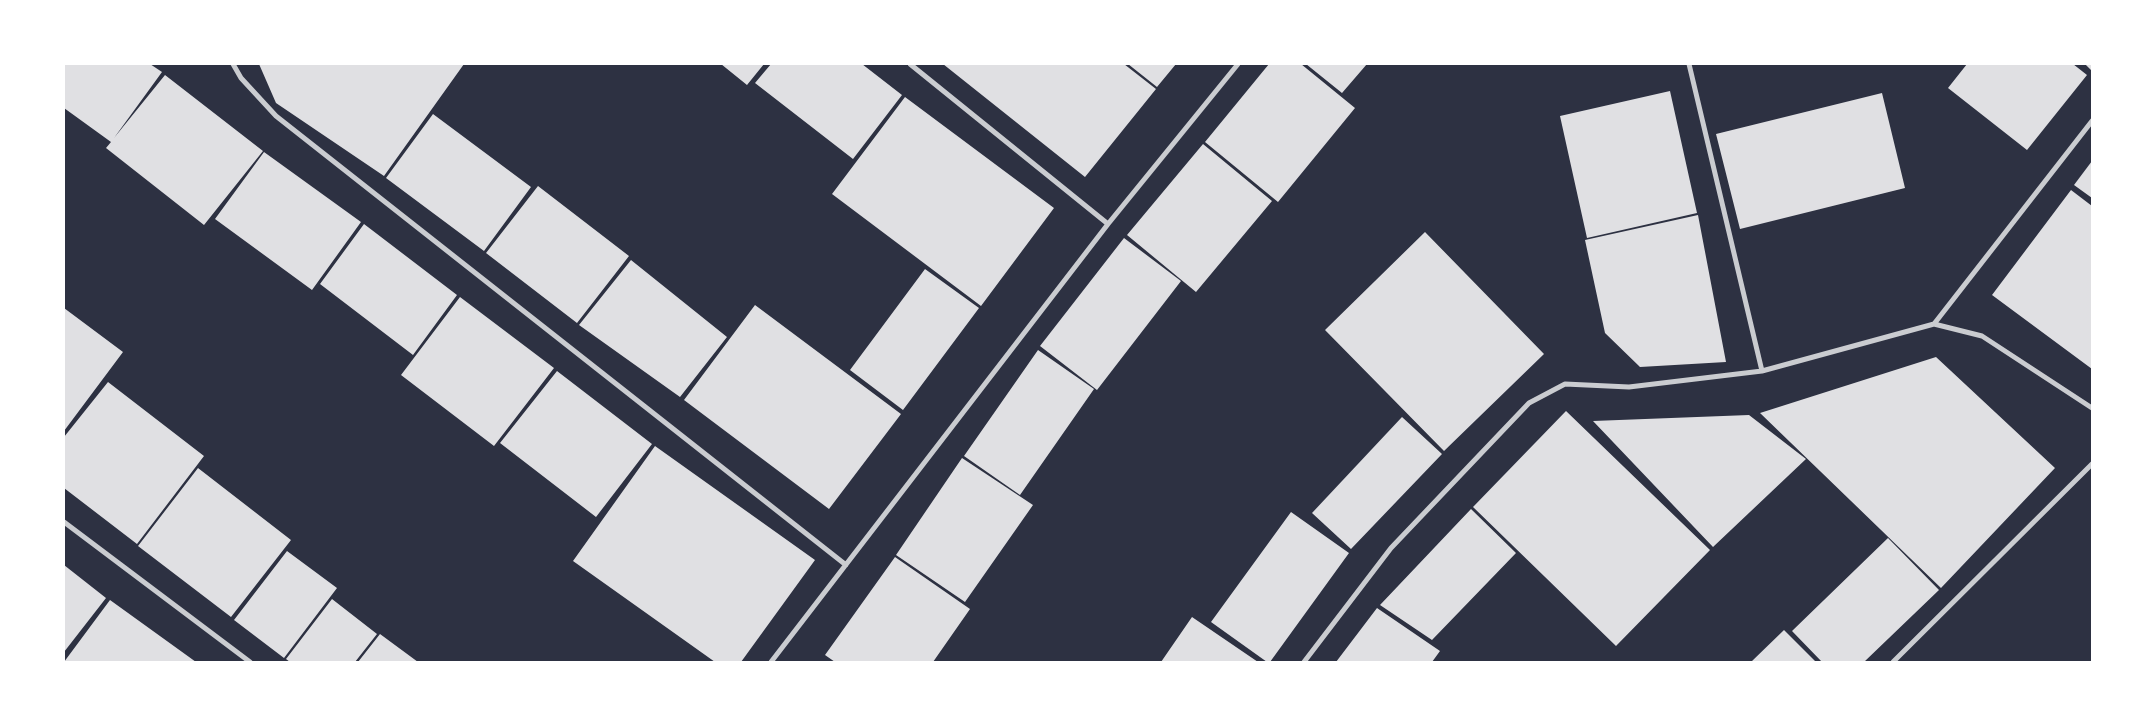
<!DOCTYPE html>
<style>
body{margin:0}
#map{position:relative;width:2156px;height:726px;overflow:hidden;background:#2d3142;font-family:"Open Sans",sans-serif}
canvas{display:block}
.frame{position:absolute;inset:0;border:65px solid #fff;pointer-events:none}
</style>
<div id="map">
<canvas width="2156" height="726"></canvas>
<div class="frame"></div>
</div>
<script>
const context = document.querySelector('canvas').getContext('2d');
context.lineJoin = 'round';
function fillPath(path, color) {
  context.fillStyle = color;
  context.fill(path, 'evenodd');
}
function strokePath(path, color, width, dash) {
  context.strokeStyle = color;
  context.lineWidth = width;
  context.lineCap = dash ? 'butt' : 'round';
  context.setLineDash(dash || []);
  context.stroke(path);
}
fillPath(new Path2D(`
 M 64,64 L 150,64 L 162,72 L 114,138 L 165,75 L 263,151 L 204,225 L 106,148 L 111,142 L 64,108 Z
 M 259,64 L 464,64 L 384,176 L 276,103 Z
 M 721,64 L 764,64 L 747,85 Z
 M 771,64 L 862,64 L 902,95 L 853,159 L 755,83 Z
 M 943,64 L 1124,64 L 1156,89 L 1085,177 Z
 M 1128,64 L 1176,64 L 1157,87 Z
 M 1269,64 L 1301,64 L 1355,108 L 1278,202 L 1205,142 Z
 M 1306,64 L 1367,64 L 1342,93 Z
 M 1967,64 L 2073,64 L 2087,75 L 2027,150 L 1948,88 Z
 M 2085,64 L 2092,64 L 2092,69 L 2091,70 Z
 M 1670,91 L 1697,213 L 1587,238 L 1560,116 Z
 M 1882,93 L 1905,188 L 1740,229 L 1716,134 Z
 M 905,97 L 1054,208 L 981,306 L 832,194 Z
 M 433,114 L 531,187 L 484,251 L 386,178 Z
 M 1203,144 L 1272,201 L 1196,292 L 1127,235 Z
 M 264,152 L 361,222 L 312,290 L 215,219 Z
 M 2092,161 L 2092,198 L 2074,185 Z
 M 538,186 L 629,256 L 577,323 L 486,253 Z
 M 2071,190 L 2092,206 L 2092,369 L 1992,295 Z
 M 1698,215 L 1726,362 L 1640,367 L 1605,333 L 1585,240 Z
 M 364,224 L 457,295 L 413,355 L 320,284 Z
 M 1425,232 L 1544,354 L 1444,451 L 1325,330 Z
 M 1124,238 L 1181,281 L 1097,390 L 1040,346 Z
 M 631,260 L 727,337 L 680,397 L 579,325 Z
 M 925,269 L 979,308 L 903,410 L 850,370 Z
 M 460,297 L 554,368 L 494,446 L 401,375 Z
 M 755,305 L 901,414 L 829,509 L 684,400 Z
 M 64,308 L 123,352 L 64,431 Z
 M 1038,350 L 1094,389 L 1020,495 L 964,456 Z
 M 1936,357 L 2055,468 L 1941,588 L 1760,413 Z
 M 557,371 L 652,444 L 596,517 L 500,443 Z
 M 108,382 L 204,456 L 137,544 L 64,488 L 64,437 Z
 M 1566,411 L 1710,550 L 1616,646 L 1473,507 Z
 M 1749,415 L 1806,459 L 1713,547 L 1593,421 Z
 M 1402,417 L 1442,454 L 1351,549 L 1312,513 Z
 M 655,446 L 815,560 L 741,662 L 715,662 L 573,561 Z
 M 962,458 L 1033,505 L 965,602 L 896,555 Z
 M 198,468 L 291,540 L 231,617 L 138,546 Z
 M 1471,509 L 1516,553 L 1432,640 L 1380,605 Z
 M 1291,512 L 1349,553 L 1270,662 L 1267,662 L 1211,622 Z
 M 1888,538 L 1939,590 L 1864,662 L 1822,662 L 1792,631 Z
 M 287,551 L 337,588 L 284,658 L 234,620 Z
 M 895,557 L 970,609 L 933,662 L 835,662 L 825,655 Z
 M 64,565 L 106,598 L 64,652 Z
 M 332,599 L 377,634 L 355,662 L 290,662 L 286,659 Z
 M 110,600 L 196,662 L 64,662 Z
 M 1377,608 L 1440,651 L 1432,662 L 1336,662 Z
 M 1192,617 L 1258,662 L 1161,662 Z
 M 1784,630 L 1816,662 L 1751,662 Z
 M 380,634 L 418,662 L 358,662 Z`), '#e0e0e3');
strokePath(new Path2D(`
 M 233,64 L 241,78 L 276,116 L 846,565
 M 910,64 L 1108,224
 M 1689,64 L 1762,371
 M 1934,324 L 2092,121
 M 64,522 L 250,662
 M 771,662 L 1108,224 L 1238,64
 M 1304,662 L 1391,548 L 1529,403 L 1565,384 L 1629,387 L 1762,371 L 1934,324 L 1982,336 L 2092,408
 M 1893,662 L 2092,464`), '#caccd0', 5);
</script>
